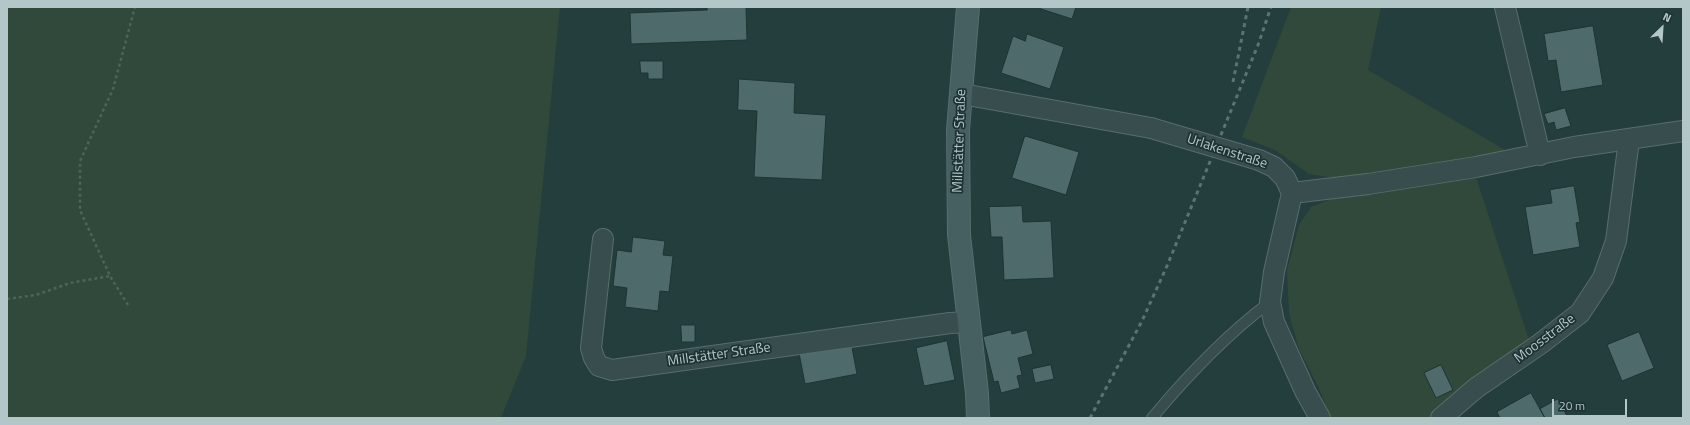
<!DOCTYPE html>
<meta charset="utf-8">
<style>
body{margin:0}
#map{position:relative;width:1690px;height:425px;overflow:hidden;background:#243d3d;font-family:"Titillium Web",sans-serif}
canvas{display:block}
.frame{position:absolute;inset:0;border:8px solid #b4c7c8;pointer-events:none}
.north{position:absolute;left:1642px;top:8px;width:40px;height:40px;-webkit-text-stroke:3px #1d3232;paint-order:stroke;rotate:25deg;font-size:11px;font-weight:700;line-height:16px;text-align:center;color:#b4c7c8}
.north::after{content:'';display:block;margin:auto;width:14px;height:18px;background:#b4c7c8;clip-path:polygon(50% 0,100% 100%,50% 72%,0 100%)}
.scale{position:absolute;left:1552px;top:399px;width:75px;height:18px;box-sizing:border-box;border:2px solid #b4c7c8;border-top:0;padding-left:5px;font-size:12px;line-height:14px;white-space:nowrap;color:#b4c7c8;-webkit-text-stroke:3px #1d3232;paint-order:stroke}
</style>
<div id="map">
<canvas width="1690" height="425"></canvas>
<div class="frame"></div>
<div class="north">N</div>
<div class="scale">20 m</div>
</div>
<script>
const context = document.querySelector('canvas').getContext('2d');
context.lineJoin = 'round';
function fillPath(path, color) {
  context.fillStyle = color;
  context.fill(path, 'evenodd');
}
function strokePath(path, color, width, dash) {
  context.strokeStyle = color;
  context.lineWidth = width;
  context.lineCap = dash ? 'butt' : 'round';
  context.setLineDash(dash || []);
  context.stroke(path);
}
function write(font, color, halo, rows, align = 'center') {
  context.font = font + ' "Titillium Web",sans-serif';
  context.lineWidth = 3.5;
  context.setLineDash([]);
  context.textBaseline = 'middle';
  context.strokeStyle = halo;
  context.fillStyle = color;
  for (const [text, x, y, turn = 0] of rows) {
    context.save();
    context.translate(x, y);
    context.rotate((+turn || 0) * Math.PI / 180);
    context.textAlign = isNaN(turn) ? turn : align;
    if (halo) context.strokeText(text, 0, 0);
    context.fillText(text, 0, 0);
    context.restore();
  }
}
fillPath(new Path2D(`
 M 7,7 L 560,7 L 526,356 L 501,418 L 7,418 Z
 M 1291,7 L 1381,7 L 1368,70 L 1512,154 L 1346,180 L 1309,174 L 1275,150 L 1242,137 Z
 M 1475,174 L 1529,340 L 1442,418 L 1331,418 L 1318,386 L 1299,349 L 1289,314 L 1287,270 L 1299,225 L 1311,207 L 1347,193 Z`), '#30493a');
const building = new Path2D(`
 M 707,7 L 746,7 L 747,40 L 631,44 L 630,13 L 707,10 Z
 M 1041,7 L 1076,7 L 1072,19 L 1041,9 Z
 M 1593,26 L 1603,85 L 1561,92 L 1556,60 L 1548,61 L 1544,34 Z
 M 1027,34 L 1064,47 L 1050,89 L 1001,73 L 1013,36 L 1025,41 Z
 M 640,61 L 663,61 L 663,79 L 648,79 L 648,73 L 641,73 Z
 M 739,79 L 795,83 L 794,113 L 826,115 L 822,180 L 754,177 L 757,111 L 738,110 Z
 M 1565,108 L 1571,126 L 1556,130 L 1554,122 L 1548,124 L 1544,114 Z
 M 1025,136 L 1079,152 L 1066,195 L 1012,178 Z
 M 1574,186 L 1580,222 L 1576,223 L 1580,247 L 1533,255 L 1525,207 L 1552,203 L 1550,190 Z
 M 1022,206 L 1023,222 L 1051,221 L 1054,278 L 1004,280 L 1002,237 L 991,237 L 989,207 Z
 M 633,237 L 665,241 L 663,255 L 673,256 L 669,292 L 660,291 L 658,311 L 625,307 L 627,288 L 613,286 L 617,250 L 631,252 Z
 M 681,325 L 695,325 L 695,342 L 682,342 Z
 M 1011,330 L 1012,334 L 1027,330 L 1033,354 L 1018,358 L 1022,375 L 1017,376 L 1020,388 L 1001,393 L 998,381 L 994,382 L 983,337 Z
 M 1639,332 L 1654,368 L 1622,381 L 1607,345 Z
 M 947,341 L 955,380 L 924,386 L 916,348 Z
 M 851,342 L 857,374 L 805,384 L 799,353 Z
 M 1051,365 L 1054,379 L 1035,383 L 1032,369 Z
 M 1441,365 L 1453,390 L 1436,398 L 1424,373 Z
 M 1531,393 L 1545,418 L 1500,418 L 1497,412 Z
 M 1558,399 L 1568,418 L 1545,418 L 1540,409 Z`);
fillPath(building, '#4f6a6a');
strokePath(building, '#1f3434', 1);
const lane = new Path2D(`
 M 1152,418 C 1187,376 1226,335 1270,302`);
const street = new Path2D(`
 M 1505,7 L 1540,155
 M 962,94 L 1151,128
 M 1259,160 L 1274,167 L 1285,178 L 1292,193 L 1274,272 L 1270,302 L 1274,322 L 1305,391 L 1320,418
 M 1292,193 L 1368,184 L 1476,167 L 1574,147 L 1683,131
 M 603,239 L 591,348 L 594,358 L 599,366 L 612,370 L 950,323 L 968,322
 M 1441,418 L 1476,388 L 1540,344 L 1580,313 L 1603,278 L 1616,241 L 1629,140`);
const secondary = new Path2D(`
 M 968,7 L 958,130 L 959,235 L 977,393 L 978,418`);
strokePath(lane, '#596d6d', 12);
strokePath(street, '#596d6d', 22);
strokePath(secondary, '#596d6d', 24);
strokePath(new Path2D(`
 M 7,299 L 36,295 L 70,283 L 110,276
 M 128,305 L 110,276 L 80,210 L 80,161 L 113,89 L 135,7`), '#4d645a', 2.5, [3, 3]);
strokePath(lane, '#384d4d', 10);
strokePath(street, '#384d4d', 20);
strokePath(secondary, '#465f60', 22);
strokePath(new Path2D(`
 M 1233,82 L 1248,7
 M 1090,418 L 1142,321 L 1167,266 L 1258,45 L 1271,7`), '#5a7474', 3, [4, 4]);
const streetBridge = new Path2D(`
 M 1151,128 L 1259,160`);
strokePath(streetBridge, '#596d6d', 22, []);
strokePath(streetBridge, '#384d4d', 20);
write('14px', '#b4c7c8', '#1d3232', [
 ["Millstätter Straße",960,141,-88],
 ["Urlakenstraße",1227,152,18],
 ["Moosstraße",1545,339,-37],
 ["Millstätter Straße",719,355,-8]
]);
</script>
